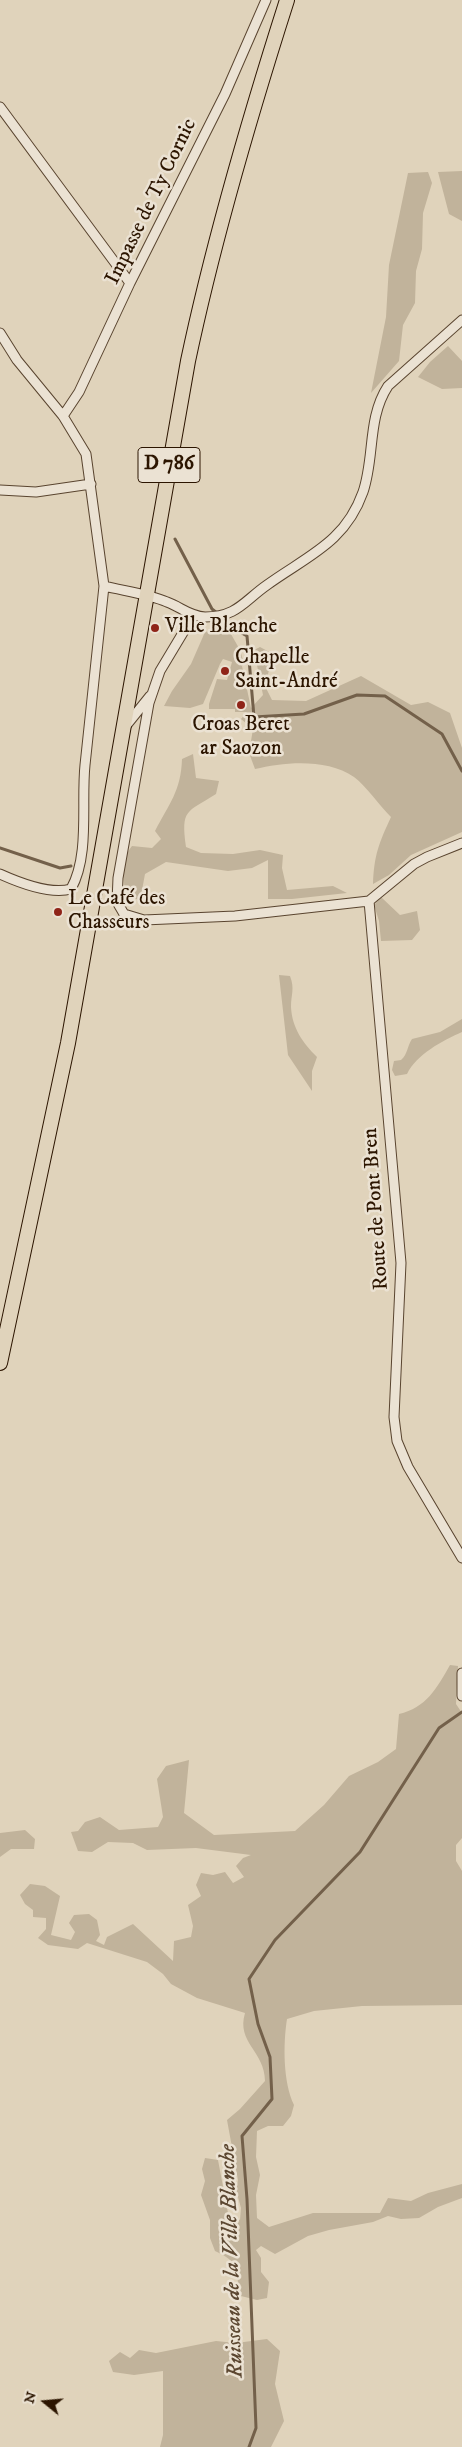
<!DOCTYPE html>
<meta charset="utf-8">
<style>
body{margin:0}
#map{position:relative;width:462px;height:2447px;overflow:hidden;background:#e0d3bb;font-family:"IM FELL DW Pica",serif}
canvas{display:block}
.north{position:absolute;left:20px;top:2377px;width:50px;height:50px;-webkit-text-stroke:4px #ebe2d3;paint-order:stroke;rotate:287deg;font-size:14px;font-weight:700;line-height:20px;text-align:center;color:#2c1500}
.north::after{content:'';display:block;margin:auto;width:18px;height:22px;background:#2c1500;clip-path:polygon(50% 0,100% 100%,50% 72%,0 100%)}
</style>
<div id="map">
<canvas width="462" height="2447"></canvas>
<div class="north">N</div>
</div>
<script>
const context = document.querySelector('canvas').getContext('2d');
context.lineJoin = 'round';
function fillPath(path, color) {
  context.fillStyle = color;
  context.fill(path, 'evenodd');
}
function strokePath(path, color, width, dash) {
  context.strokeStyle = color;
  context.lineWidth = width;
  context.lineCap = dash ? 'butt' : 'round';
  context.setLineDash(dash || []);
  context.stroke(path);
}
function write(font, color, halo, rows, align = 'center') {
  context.font = font + ' "IM FELL DW Pica",serif';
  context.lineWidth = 5;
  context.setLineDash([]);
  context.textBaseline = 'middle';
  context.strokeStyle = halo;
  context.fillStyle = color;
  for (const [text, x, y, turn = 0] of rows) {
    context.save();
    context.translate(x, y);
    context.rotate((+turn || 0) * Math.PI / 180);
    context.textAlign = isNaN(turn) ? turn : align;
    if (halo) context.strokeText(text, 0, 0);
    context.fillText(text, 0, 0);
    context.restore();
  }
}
fillPath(new Path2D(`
 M 462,171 L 462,221 L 449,214 L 438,172 Z
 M 428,172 L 432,183 L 423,213 L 422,249 L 416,271 L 415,303 L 403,325 L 399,361 L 371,393 L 386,317 L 389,265 L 408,173 Z
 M 448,346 L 462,361 L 462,388 L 442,389 L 418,377 L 430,362 Z
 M 227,627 L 240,650 L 244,664 L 242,666 L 251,708 L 263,695 L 254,650 L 260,647 L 273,654 L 265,686 L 272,700 L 306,701 L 361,676 L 411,705 L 428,702 L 450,713 L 462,748 L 462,832 L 411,855 L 389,875 L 373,884 C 374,855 379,843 391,817 C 380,806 366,786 354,777 C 327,758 284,762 255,769 L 249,753 L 253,729 L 241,719 L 247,712 L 235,712 L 235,709 L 209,709 L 209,704 L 217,679 L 227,680 L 232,662 L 223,659 L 220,664 L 203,704 L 190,708 L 164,706 L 172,691 L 191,664 L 205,632 Z
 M 193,754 L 196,778 L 219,781 L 216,794 C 186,813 181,809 186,847 L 201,853 L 233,854 L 260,850 L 283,855 L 282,868 L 287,890 L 333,886 L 347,893 L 292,899 L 268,899 L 268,860 L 252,868 L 228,871 L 166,862 L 145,874 L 140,901 L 125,893 C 124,877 120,860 132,846 L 152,848 L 161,839 L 155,831 C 169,804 181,791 182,759 Z
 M 381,897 L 400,915 L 417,911 L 420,930 L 412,940 L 381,941 L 379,921 L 374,905 Z
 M 279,975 L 290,976 C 295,989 291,994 291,1007 C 292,1028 303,1043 317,1057 L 312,1071 L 312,1091 L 288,1055 Z
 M 462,1019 L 462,1032 C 442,1041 417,1054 407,1074 L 395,1076 L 392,1070 L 394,1061 L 401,1060 C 408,1054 407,1046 412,1039 L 440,1032 Z
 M 450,1665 L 458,1666 L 456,1704 L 462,1713 L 462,1838 L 456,1845 L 456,1861 L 462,1871 L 462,2005 L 362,2006 L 314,2011 L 287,2019 C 283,2044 283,2082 294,2105 L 291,2116 L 283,2126 L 268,2126 L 257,2131 L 256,2157 L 260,2175 L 256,2195 L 257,2218 L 269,2227 L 313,2213 L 380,2213 L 388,2198 L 411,2201 L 428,2193 L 462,2184 L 462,2198 L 438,2207 L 419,2218 L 401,2219 L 388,2216 L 373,2222 L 329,2230 L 308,2236 L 275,2254 L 261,2246 L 256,2250 L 261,2258 L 261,2272 L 269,2282 L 267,2298 L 257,2300 L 241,2296 C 234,2270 242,2263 215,2251 L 210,2238 L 210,2220 L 201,2195 L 205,2181 L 202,2169 L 205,2158 L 218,2160 L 228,2213 L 240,2220 L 241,2208 L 236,2190 L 238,2180 L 227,2120 L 240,2109 L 265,2081 C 265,2051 236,2043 245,2013 L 197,1998 L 171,1984 L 163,1974 L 147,1962 L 87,1943 L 78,1949 L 48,1945 L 38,1938 L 46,1929 L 46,1918 L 33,1917 L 33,1910 L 25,1904 L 20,1895 L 30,1884 L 45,1886 L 60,1896 L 51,1935 L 71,1940 L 75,1932 L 69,1923 L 74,1915 L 89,1914 L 97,1920 L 100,1935 L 96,1941 L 104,1945 L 107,1937 L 133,1924 L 173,1961 L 174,1941 L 191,1937 L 193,1926 L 188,1905 L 201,1896 L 196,1885 L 201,1873 L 213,1875 L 225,1872 L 233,1883 L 244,1877 L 236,1866 L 243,1858 L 251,1855 L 196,1848 L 147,1850 L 133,1843 L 108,1842 L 92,1852 L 78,1851 L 71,1832 L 78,1831 L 85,1822 L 100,1817 L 119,1830 L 158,1827 L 163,1817 L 157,1779 L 166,1766 L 189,1760 L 184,1813 L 214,1835 L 295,1831 L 324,1805 L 349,1776 L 378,1762 L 396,1749 L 399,1714 C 426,1708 437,1688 450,1665 Z
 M 25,1830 L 35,1839 L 34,1849 L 11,1849 L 0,1857 L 0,1833 Z
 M 267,2339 L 280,2351 L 275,2384 L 284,2421 L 271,2447 L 160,2447 L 163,2435 L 163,2371 L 134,2375 L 113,2372 L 109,2361 L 120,2352 L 130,2358 L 139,2350 L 156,2353 L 216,2341 L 236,2343 Z`), '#c1b39b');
strokePath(new Path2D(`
 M 175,539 L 212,609 L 217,613
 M 240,632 L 247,636 L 254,717 L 304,714 L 357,695 L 385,696 L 442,734 L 462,771
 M 0,848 L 60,868 L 71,866
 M 249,2447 L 256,2428 L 247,2199 L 242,2136 L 272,2099 L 270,2057 L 258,2024 L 249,1979 L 275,1940 L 360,1852 L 439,1728 L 462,1712`), '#73604a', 3);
const street = new Path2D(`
 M 0,107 L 130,283
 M 0,333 L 17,360 L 63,416 L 86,454 L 104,586 C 124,591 148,594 167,602 C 181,607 189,616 205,617 C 237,617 244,601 267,585 C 307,556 345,543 363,492 C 375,457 367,418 388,386 L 462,320
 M 63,416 L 79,392 L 130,283 L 225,94 L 266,0
 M 0,490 L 36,492 L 91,484
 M 193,616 L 160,671 L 149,703 L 118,878 L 117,902 L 124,914 L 144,920 L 235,916 L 369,901 L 414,864 L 427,857 L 462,843
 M 125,727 L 150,696
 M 0,874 C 20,883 50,895 71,889 C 90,855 81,803 85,765 C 91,705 98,646 104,586
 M 369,901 L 401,1263 L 394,1417 L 397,1441 L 408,1467 L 462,1558
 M 462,1673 L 462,1696`);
const primary = new Path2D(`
 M 0,1363 L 68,1043 L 188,361 C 214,238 249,119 287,0`);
strokePath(street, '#59442f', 11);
strokePath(primary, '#2c1500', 16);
strokePath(street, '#ebe2d3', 9);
strokePath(primary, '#e0d3bb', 14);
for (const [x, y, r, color] of [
 [155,628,5,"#8f2418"],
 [225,671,5,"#8f2418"],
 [241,705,5,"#8f2418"],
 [58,912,5,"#8f2418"]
]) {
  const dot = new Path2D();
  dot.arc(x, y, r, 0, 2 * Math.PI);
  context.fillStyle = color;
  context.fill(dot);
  strokePath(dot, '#ebe2d3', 2);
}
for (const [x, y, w] of [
 [169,465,62]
]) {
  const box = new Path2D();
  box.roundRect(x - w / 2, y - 17.5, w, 35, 4);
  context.fillStyle = '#ebe2d3';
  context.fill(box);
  strokePath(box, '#2c1500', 1);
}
write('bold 20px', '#2c1500', null, [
 ["D 786",169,465]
]);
write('21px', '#2c1500', '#ebe2d3', [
 ["Impasse de Ty Cornic",152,202,-64],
 ["Route de Pont Bren",377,1209,-94]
]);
write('21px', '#2c1500', '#ebe2d3', [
 ["Ville Blanche",165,628],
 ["Chapelle",235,659],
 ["Saint-André",235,683],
 ["Croas Beret",241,726,"center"],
 ["ar Saozon",241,750,"center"],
 ["Le Café des",68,900],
 ["Chasseurs",68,924]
], 'left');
write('italic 22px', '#5c4731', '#ebe2d3', [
 ["Ruisseau de la Ville Blanche",233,2261,-92]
]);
</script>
